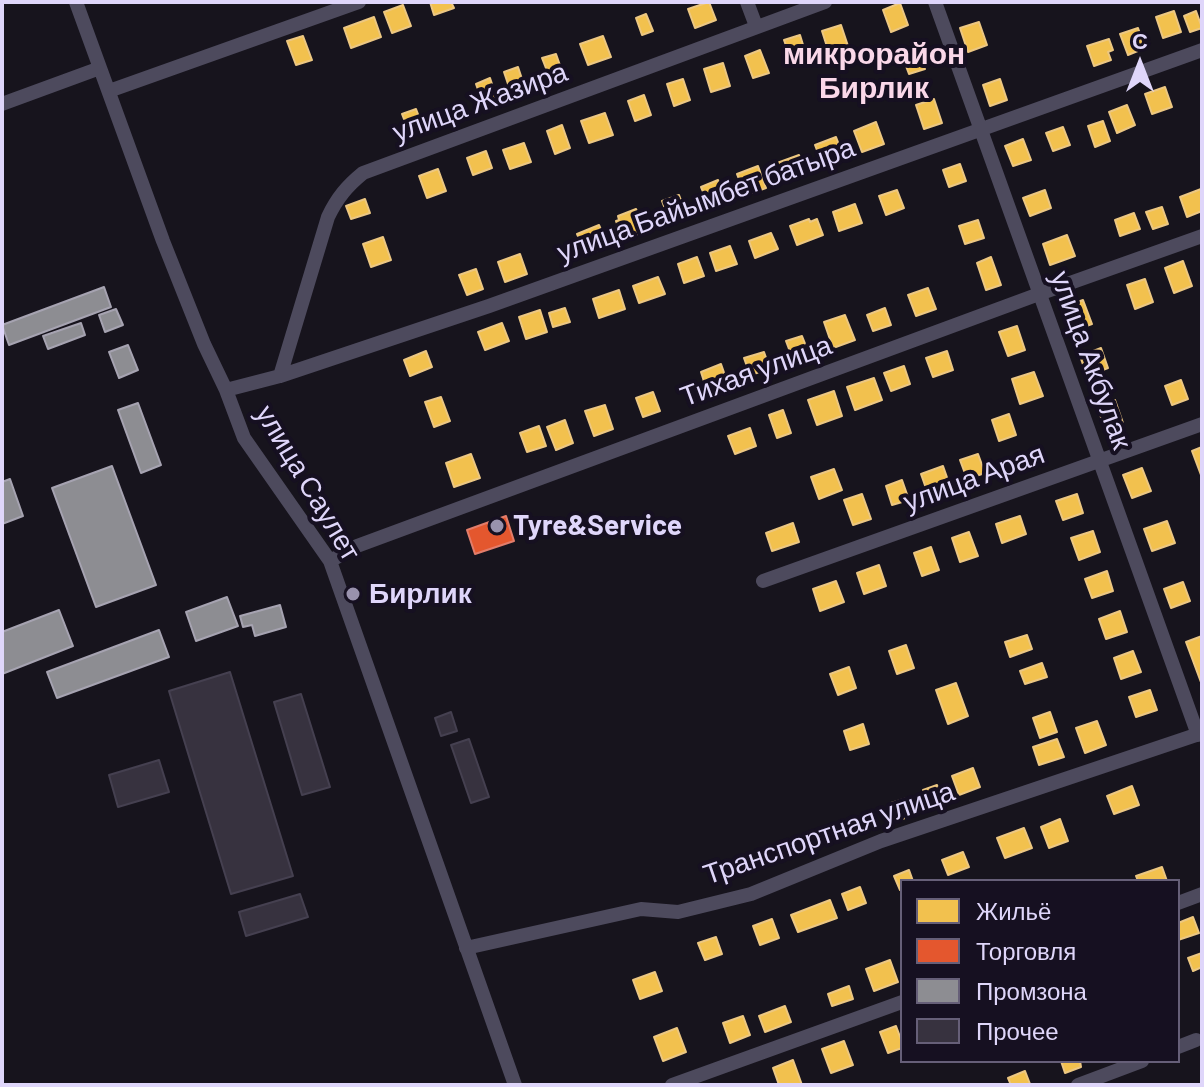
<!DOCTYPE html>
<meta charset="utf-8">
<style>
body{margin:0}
#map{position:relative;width:1204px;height:1087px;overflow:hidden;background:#17141d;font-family:Barlow,sans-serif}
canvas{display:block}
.frame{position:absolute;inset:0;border:4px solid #dfd6fa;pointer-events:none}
.legend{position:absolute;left:900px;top:879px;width:280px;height:184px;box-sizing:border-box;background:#161021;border:2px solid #665f78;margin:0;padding:10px 14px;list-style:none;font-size:24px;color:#dfd6fa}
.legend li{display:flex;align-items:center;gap:16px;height:40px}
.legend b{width:40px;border:2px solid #665f78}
.north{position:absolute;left:1100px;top:24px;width:80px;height:80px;-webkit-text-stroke:6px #161021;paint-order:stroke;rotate:0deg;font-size:22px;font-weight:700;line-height:32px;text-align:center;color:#dfd6fa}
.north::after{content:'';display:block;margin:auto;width:28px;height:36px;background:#dfd6fa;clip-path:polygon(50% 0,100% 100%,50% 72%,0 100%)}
</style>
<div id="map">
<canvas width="1204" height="1087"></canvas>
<div class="frame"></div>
<ul class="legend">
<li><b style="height:22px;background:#f2c14e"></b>Жильё</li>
<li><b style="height:22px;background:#e4572e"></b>Торговля</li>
<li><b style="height:22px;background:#8d8d92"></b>Промзона</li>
<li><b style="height:22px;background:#37323f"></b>Прочее</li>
</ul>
<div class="north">С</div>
</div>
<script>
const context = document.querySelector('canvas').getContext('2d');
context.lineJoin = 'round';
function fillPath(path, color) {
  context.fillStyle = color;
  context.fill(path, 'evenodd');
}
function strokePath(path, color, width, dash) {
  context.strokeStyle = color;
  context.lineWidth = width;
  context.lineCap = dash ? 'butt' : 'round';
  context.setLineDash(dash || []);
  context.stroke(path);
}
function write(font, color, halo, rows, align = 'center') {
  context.font = font + ' Barlow,sans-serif';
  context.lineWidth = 8;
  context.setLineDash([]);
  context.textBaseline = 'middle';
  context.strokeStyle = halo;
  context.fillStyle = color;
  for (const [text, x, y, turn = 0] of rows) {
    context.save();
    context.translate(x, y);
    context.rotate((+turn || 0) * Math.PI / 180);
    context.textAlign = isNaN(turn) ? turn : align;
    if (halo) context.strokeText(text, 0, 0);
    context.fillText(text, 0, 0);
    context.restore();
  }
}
const homes = new Path2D(`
 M 430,2 L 451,2 L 454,8 L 434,15 Z
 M 709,2 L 716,20 L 695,28 L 688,9 Z
 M 900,3 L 908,25 L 891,32 L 883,10 Z
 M 403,5 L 411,26 L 392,33 L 384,12 Z
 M 1174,11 L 1181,32 L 1163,38 L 1156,17 Z
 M 1196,11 L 1202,28 L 1190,32 L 1184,16 Z
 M 646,14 L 653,31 L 642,35 L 636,18 Z
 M 374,17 L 381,37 L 351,48 L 344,28 Z
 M 979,22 L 987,45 L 968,52 L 960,28 Z
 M 841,25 L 848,46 L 829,53 L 822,31 Z
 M 1138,28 L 1145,48 L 1128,55 L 1120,34 Z
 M 800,35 L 807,58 L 792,63 L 784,40 Z
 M 303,36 L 312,60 L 296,65 L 287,41 Z
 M 603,36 L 611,57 L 588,65 L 580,44 Z
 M 1109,39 L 1113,50 L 1108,52 L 1111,60 L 1094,66 L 1087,46 Z
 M 917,48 L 925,69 L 909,74 L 901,53 Z
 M 760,50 L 769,73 L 753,78 L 745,56 Z
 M 556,54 L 562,71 L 549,76 L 542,58 Z
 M 723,63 L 730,86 L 711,92 L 704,69 Z
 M 518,67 L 525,88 L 511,93 L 504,72 Z
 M 490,78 L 497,99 L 483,104 L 476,84 Z
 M 683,79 L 690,100 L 674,106 L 667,84 Z
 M 1000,79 L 1007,100 L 990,106 L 983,85 Z
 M 1165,87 L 1172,107 L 1152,114 L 1145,94 Z
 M 644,95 L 651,115 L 635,121 L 628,101 Z
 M 934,99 L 942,123 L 924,129 L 916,105 Z
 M 1127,105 L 1135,125 L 1117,133 L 1109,112 Z
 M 416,109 L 423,127 L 409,132 L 402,114 Z
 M 605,113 L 613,135 L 589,143 L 581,121 Z
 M 1103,121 L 1110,141 L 1095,147 L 1088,126 Z
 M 876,122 L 884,144 L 862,152 L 854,131 Z
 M 562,125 L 570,148 L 555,154 L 547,131 Z
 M 1063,127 L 1070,145 L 1053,151 L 1046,133 Z
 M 836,137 L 844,158 L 823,166 L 815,145 Z
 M 1023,139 L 1031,160 L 1013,166 L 1005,146 Z
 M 524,143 L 531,162 L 510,169 L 503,150 Z
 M 486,151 L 492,168 L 473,175 L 467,158 Z
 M 799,155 L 806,173 L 788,180 L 785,174 L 782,176 L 777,163 Z
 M 960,164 L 966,181 L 949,187 L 943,170 Z
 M 758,166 L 766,188 L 749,194 L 747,190 L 744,191 L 737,174 Z
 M 438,169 L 446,191 L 427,198 L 419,176 Z
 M 718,180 L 726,201 L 710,208 L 701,187 Z
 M 1201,189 L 1202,211 L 1187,217 L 1180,197 Z
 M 897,190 L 904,208 L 886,215 L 879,196 Z
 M 1045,190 L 1051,208 L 1030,216 L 1023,198 Z
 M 679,195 L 687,216 L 670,222 L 662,201 Z
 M 365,199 L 370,213 L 351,219 L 346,206 Z
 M 855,204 L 862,223 L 839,231 L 833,212 Z
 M 1162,207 L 1168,224 L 1153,229 L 1146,212 Z
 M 636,209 L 645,231 L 629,238 L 628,236 L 623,238 L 616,221 L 619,220 L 618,216 Z
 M 1134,213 L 1140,229 L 1120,236 L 1115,220 Z
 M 809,219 L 810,222 L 817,219 L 823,235 L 797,245 L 790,226 Z
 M 978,220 L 984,238 L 965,244 L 959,226 Z
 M 599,225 L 608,246 L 591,253 L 589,247 L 584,249 L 577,234 Z
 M 771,233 L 778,249 L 755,258 L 749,241 Z
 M 1067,235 L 1075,256 L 1050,265 L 1043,244 Z
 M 383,237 L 391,260 L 371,267 L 363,244 Z
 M 730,246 L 737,264 L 716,271 L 710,253 Z
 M 520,254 L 527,274 L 505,282 L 498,262 Z
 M 697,257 L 704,276 L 684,283 L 678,264 Z
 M 991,257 L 1001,285 L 986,290 L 977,263 Z
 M 1183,261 L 1192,286 L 1174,293 L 1165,268 Z
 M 476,269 L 483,289 L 467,295 L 459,275 Z
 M 658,277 L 665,294 L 639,303 L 633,286 Z
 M 1145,279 L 1153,302 L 1135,309 L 1127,285 Z
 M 928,288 L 936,309 L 916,316 L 908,295 Z
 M 619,290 L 625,309 L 599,318 L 593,299 Z
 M 1083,300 L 1092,324 L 1070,332 L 1061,308 Z
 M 565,308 L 570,322 L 553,327 L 549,313 Z
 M 885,308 L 891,325 L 873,331 L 867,315 Z
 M 540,310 L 547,332 L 526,339 L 519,317 Z
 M 845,315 L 855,340 L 833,348 L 824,322 Z
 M 502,323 L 509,341 L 485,350 L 478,332 Z
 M 1017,326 L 1025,350 L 1008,356 L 999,332 Z
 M 802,336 L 808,351 L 792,357 L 786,341 Z
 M 1101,348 L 1108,368 L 1087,376 L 1080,356 Z
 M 426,351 L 432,367 L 410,376 L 404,360 Z
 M 947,351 L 953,370 L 933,377 L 926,358 Z
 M 764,352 L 770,369 L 750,375 L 744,358 Z
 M 721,364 L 728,384 L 707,391 L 701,372 Z
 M 904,366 L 910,384 L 891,391 L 884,373 Z
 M 1034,372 L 1043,396 L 1020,404 L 1012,379 Z
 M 874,378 L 882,400 L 855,410 L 847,387 Z
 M 1181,380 L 1188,399 L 1172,405 L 1165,386 Z
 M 834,391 L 842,416 L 817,425 L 808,400 Z
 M 653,392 L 660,411 L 643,417 L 636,398 Z
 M 441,397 L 450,421 L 434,427 L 425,402 Z
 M 1115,400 L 1123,423 L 1105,429 L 1097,406 Z
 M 605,405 L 613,429 L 594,436 L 585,411 Z
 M 783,410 L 791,433 L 777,438 L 769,415 Z
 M 1009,414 L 1016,435 L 999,441 L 992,420 Z
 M 565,420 L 573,443 L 556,450 L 547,427 Z
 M 539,426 L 546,446 L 527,452 L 520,433 Z
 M 750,428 L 756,446 L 735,454 L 728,436 Z
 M 1202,447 L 1202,475 L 1201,475 L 1192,451 Z
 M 471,454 L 480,478 L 454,487 L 446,463 Z
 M 978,454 L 985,473 L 967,479 L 960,460 Z
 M 943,466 L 950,486 L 928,494 L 921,474 Z
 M 1142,468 L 1151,491 L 1132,498 L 1123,475 Z
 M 834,469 L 842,490 L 819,499 L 811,477 Z
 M 902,480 L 909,500 L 892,505 L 886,486 Z
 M 862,494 L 871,519 L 853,525 L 844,500 Z
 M 1077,494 L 1083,513 L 1063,520 L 1056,501 Z
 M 1020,516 L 1026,534 L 1002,543 L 996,524 Z
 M 1167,521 L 1175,543 L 1152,551 L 1144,529 Z
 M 793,523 L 799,542 L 772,551 L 766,533 Z
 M 1093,531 L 1100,552 L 1079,560 L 1071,538 Z
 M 969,532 L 978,556 L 960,562 L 952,538 Z
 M 931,547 L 939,570 L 922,576 L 914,553 Z
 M 879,565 L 886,586 L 864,594 L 857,573 Z
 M 1107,571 L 1113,591 L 1092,598 L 1085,579 Z
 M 836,581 L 844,602 L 820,611 L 813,589 Z
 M 1183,582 L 1190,601 L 1171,608 L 1164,589 Z
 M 1120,611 L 1127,632 L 1106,639 L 1099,619 Z
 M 1027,635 L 1032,649 L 1010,657 L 1005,642 Z
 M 1202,636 L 1202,685 L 1186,642 Z
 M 906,645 L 914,668 L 897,674 L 889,651 Z
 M 1133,651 L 1141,672 L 1121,679 L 1114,658 Z
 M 1042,663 L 1047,677 L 1025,684 L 1020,671 Z
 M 849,667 L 856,688 L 838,695 L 830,674 Z
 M 956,683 L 968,716 L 948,724 L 936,690 Z
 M 1150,690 L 1157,710 L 1136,717 L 1129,697 Z
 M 1050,712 L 1057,732 L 1040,738 L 1033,718 Z
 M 1097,721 L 1106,745 L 1085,753 L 1076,728 Z
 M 863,724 L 869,744 L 850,750 L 844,731 Z
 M 1057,739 L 1064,757 L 1039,765 L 1033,747 Z
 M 973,768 L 980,787 L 959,795 L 952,776 Z
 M 937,785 L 943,803 L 930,808 L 923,790 Z
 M 1132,786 L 1139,805 L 1114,814 L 1107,796 Z
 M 907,798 L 913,815 L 897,821 L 891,803 Z
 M 1060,819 L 1068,841 L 1049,848 L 1041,827 Z
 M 1024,828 L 1032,848 L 1005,858 L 997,838 Z
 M 963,852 L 969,867 L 948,875 L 942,860 Z
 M 1162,867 L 1167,881 L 1138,881 L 1136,876 Z
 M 909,870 L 913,881 L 902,881 L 902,889 L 900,890 L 894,876 Z
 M 860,887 L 866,903 L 848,910 L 842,894 Z
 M 830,900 L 837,918 L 798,932 L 791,915 Z
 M 1193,917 L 1199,933 L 1178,940 L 1178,923 Z
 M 772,919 L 779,938 L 760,945 L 753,926 Z
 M 716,937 L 722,954 L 705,960 L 698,943 Z
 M 1202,953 L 1202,967 L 1193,971 L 1188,958 Z
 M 890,960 L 898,982 L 874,991 L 866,969 Z
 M 655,972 L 662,991 L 640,999 L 633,980 Z
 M 849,986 L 853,999 L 832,1006 L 828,994 Z
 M 785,1006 L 791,1022 L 765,1032 L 759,1016 Z
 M 743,1016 L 750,1035 L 730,1043 L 723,1023 Z
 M 896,1026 L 902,1042 L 902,1048 L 888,1053 L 880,1032 Z
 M 677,1028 L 686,1052 L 663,1061 L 654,1037 Z
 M 844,1041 L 853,1065 L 831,1073 L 822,1049 Z
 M 793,1060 L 802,1085 L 779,1085 L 773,1068 Z
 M 1061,1061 L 1080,1061 L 1081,1067 L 1065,1073 Z
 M 1025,1071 L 1030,1084 L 1011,1085 L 1008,1078 Z`);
fillPath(homes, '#f2c14e');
strokePath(homes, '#ecc782', 2);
const shops = new Path2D(`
 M 506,516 L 514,541 L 475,554 L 467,530 Z`);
fillPath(shops, '#e4572e');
strokePath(shops, '#e27d6b', 2);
const industry = new Path2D(`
 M 104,287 L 111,307 L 9,345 L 2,325 Z
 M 116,309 L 123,325 L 105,332 L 99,315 Z
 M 81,323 L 85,335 L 48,349 L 43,336 Z
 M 128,345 L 138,370 L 119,378 L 109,352 Z
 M 138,403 L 161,465 L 141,473 L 118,410 Z
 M 112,466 L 156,585 L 96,607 L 52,488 Z
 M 10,479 L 23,516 L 2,524 L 2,482 Z
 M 227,597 L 238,626 L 196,641 L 186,612 Z
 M 280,605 L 286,627 L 255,636 L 252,625 L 243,627 L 240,616 Z
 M 59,610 L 73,646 L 2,674 L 2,632 Z
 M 159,630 L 169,657 L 57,698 L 47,672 Z`);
fillPath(industry, '#8d8d92');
strokePath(industry, '#a6a3b1', 2);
const building = new Path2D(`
 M 230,672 L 293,876 L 231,894 L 169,691 Z
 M 301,694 L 330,787 L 302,795 L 274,702 Z
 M 451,712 L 457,731 L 441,736 L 435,718 Z
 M 469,739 L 489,797 L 471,803 L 451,745 Z
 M 159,760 L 169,792 L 118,807 L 109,775 Z
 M 300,894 L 308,917 L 246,936 L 239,912 Z`);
fillPath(building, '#37323f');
strokePath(building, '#454050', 2);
strokePath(new Path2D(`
 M 76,2 L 163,241 L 204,344 L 226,390 L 244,438 L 330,561 L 515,1085
 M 747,2 L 756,26
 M 935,2 L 1198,735
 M 109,91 L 359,2
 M 2,104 L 100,68
 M 280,376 L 328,217 C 337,198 347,186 363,173 L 825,2
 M 226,390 L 280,376 L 489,306 L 1202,50
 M 330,561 L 357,546 L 1039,294 L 1202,236
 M 763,581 L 1202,424
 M 1178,903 L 1202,894
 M 466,948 L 641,909 L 678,912 L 751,894 L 881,841 L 1202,733
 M 1178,1047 L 1196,1040
 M 672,1085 L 902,1002
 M 1078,1085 L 1142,1061`), '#4d4a5d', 14);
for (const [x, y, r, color] of [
 [497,526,8,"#9992ad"],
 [353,594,8,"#9992ad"]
]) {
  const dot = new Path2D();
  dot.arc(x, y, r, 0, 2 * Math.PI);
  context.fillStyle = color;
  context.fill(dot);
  strokePath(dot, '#161021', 3);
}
write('28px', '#dfd6fa', '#161021', [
 ["улица Жазира",480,102,-20],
 ["улица Байымбет батыра",706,200,-20],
 ["улица Акбулак",1091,360,70],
 ["Тихая улица",756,371,-20],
 ["улица Арая",974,478,-20],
 ["улица Саулет",308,483,59],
 ["Транспортная улица",829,833,-19]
]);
write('bold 28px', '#dfd6fa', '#161021', [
 ["Tyre&Service",513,526],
 ["Бирлик",369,594]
], 'left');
write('bold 30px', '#fad8e9', '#161021', [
 ["микрорайон",874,54],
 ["Бирлик",874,88]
]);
</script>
